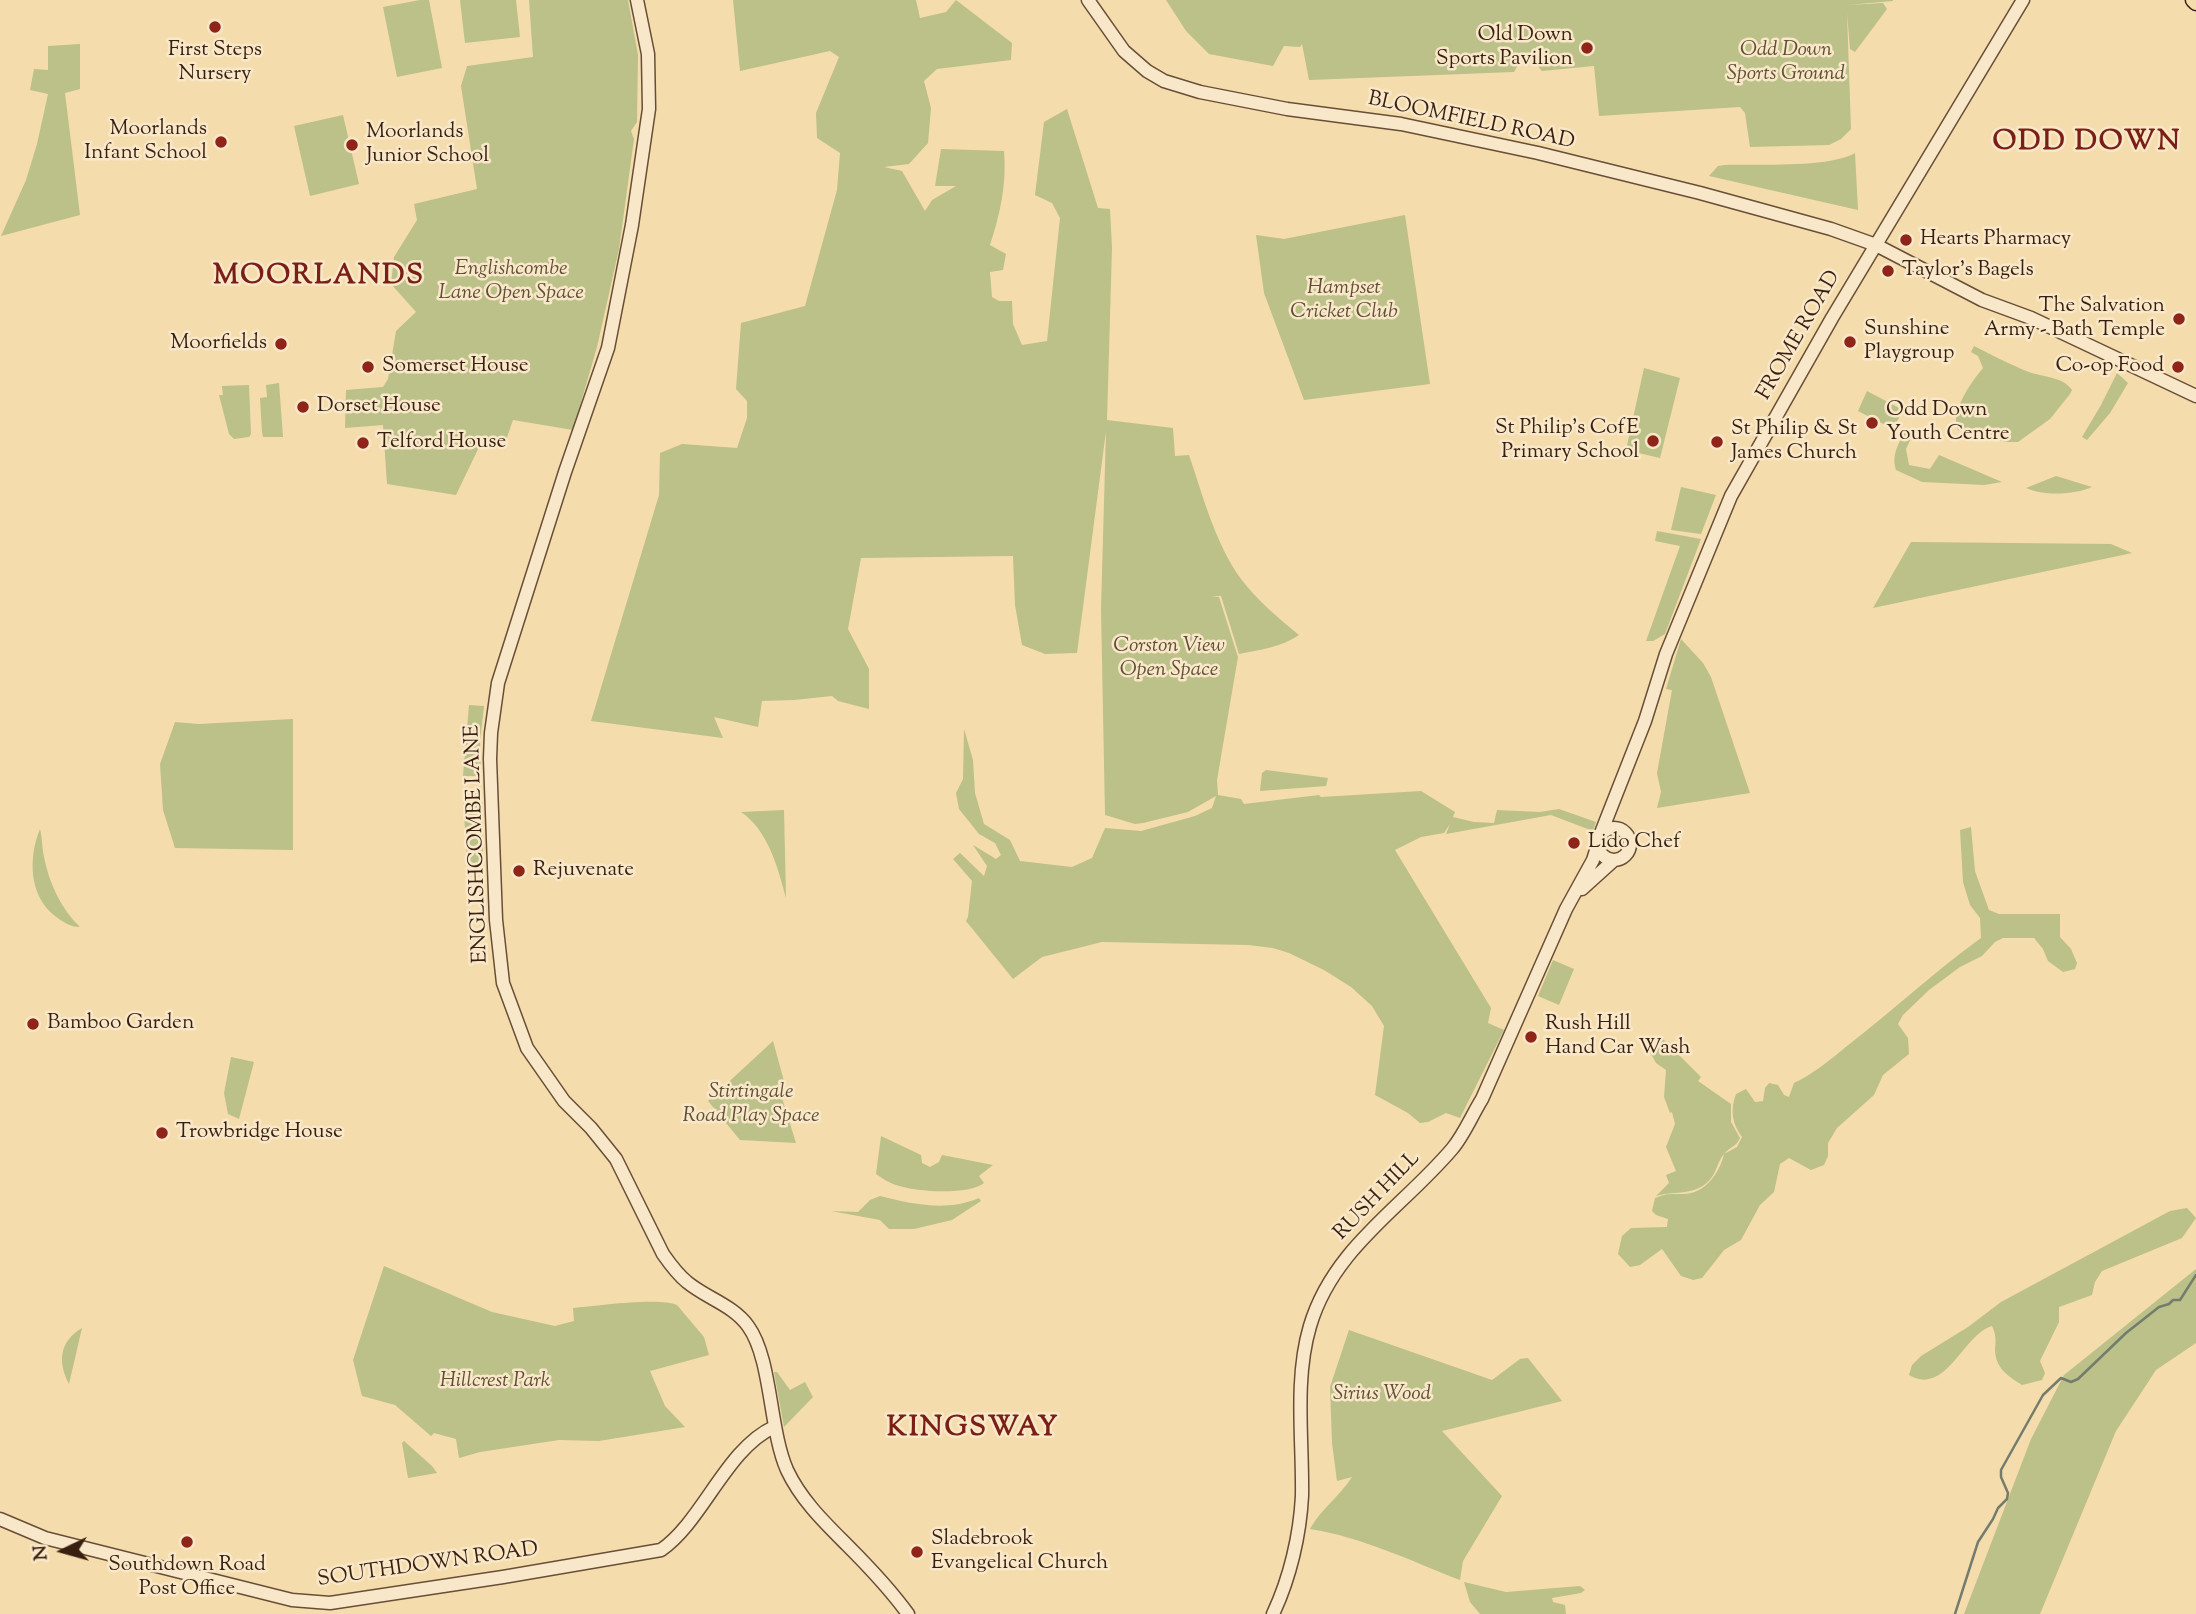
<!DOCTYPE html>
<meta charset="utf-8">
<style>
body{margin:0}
#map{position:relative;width:2196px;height:1614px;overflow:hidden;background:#f5dcac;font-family:"Sorts Mill Goudy",serif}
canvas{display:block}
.north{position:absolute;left:28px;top:1516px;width:70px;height:70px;-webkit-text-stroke:5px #f8e8c9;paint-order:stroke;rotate:265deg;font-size:19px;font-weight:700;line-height:28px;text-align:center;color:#391f0f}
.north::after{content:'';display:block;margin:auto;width:24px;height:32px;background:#391f0f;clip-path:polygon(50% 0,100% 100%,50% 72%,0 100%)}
</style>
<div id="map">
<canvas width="2196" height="1614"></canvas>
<div class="north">N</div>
</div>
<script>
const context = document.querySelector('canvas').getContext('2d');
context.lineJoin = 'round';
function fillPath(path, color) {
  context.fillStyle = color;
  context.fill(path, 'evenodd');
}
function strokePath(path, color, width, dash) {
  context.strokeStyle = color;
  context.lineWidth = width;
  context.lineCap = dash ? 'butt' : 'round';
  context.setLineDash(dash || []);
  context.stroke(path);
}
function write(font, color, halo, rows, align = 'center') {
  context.font = font + ' "Sorts Mill Goudy",serif';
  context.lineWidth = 5;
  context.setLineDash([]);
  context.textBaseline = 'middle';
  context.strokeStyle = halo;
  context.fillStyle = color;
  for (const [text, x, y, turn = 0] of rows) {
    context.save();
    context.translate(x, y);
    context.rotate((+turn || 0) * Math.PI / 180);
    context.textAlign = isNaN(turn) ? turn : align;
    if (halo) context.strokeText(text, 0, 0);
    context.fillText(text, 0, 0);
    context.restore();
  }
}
fillPath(new Path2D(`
 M 420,0 L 429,0 L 442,68 L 397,77 L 383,7 Z
 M 460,0 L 516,0 L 520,37 L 465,43 Z
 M 529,0 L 628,0 L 638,55 L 637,122 L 631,131 L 634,139 L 619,249 L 597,347 L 573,430 L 513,420 L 503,449 L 481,443 L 456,495 L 387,484 L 383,425 L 345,428 L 346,390 L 383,387 L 388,379 L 396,331 L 416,312 L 391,284 L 394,257 L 417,220 L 414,204 L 477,189 L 461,86 L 467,66 L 533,57 Z
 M 733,0 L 916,0 L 920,18 L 946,12 L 956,0 L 1012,43 L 1011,60 L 937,69 L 924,81 L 931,108 L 928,143 L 909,164 L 884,167 L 902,171 L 925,211 L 932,200 L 956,186 L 935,186 L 941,149 L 1004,151 C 1007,184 1000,214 990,245 L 1006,254 L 1003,270 L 990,272 L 992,297 L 999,301 L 1012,301 L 1013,324 L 1022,345 L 1047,341 L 1060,218 L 1052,203 L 1035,195 L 1044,122 L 1067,109 L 1098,208 L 1110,209 L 1112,248 L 1107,420 L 1173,428 L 1175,456 L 1189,455 C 1203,496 1215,543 1241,579 C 1257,600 1278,618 1299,635 C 1282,647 1259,650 1239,654 L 1221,596 L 1211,596 L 1219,597 L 1238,657 L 1217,780 L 1218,795 L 1241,799 L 1244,804 L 1319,795 L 1321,797 L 1421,791 L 1455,812 L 1453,817 L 1474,822 L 1494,823 L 1497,810 L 1540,812 L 1559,809 L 1596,822 L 1593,831 L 1551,815 L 1446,834 L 1450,824 L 1444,833 L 1421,837 L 1395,850 L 1491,1008 L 1488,1023 L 1504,1030 L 1460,1118 L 1446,1113 L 1428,1122 L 1420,1123 L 1408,1113 L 1375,1095 L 1384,1026 L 1372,1006 L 1351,987 L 1324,970 L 1289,953 L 1273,948 L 1248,945 L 1102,942 L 1042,957 L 1013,979 L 966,921 L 968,917 L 972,881 L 953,859 L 960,853 L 984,876 L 987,866 L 973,845 L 996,859 L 1001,855 L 995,843 L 979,834 L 959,809 L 956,793 L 963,779 L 964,729 L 973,760 L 975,793 L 984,824 L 1010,840 L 1020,861 L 1072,867 L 1092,858 L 1105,828 L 1141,831 L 1195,816 L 1212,808 L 1216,796 L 1188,812 L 1143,823 L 1135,824 L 1105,815 L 1101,609 L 1106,431 L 1077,653 L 1045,654 L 1022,645 L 1015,605 L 1013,556 L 861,558 L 848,629 L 869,669 L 869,709 L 838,701 L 832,696 L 794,700 L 762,701 L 758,727 L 714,717 L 723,738 L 591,721 L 659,495 L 660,453 L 682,444 L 737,448 L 747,418 L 747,401 L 736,389 L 741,323 L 805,306 L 837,190 L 840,153 L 817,138 L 816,113 L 839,57 L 830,51 L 740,71 Z
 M 1166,0 L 1893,0 L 1893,1 L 1847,5 L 1883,3 L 1887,9 L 1855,52 L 1850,49 L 1847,13 L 1851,129 L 1841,139 L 1829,145 L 1750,147 L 1745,113 L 1740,107 L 1599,116 L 1594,66 L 1542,71 L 1535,63 L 1523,56 L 1514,72 L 1309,80 L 1302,44 L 1300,47 L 1284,46 L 1273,66 L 1209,54 L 1186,31 Z
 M 80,44 L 80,89 L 65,93 L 80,215 L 1,236 L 26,180 L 37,144 L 48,94 L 30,90 L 34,69 L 48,70 L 48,46 Z
 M 343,115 L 359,184 L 310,196 L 294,126 Z
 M 1855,153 L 1858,210 L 1709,176 L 1718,166 L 1725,165 C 1756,164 1830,168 1855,153 Z
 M 1405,215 L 1430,384 L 1304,400 L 1264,293 L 1256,235 L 1284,239 Z
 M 1974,346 C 1991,355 2008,363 2026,371 C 2040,377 2063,376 2072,390 L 2070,394 L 2050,419 L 2018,442 L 2005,442 L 1981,433 L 1958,430 C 1949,413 1972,381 1983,368 L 1978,356 L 1971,352 Z
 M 1644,368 L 1680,378 L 1660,458 L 1626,450 Z
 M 2117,373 L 2128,383 L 2110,413 L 2087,440 L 2082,437 L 2101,405 Z
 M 279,383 L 283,437 L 263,437 L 262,432 L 260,398 L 267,397 L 266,385 Z
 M 249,385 L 251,434 L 249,437 L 234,439 L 229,434 L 219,395 L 223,395 L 222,386 Z
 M 1867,391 L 1903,410 L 1893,429 L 1858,411 Z
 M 1907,428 L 1914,432 L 1906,449 L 1909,465 L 1930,469 L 1939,455 L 2002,482 L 1984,485 L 1922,482 L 1896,470 C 1891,454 1899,443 1907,428 Z
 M 2056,476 L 2092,487 C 2074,495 2044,496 2026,488 Z
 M 1681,487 L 1716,495 L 1701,534 L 1671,530 Z
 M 1657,531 L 1701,539 L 1665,634 L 1653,641 L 1646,641 L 1680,546 L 1655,541 Z
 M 1911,542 L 2111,544 L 2132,553 L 1873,608 Z
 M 1681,639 L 1703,663 L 1711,677 L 1750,793 L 1657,808 L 1661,792 L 1657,773 L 1672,690 L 1666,689 Z
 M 469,705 L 484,706 L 480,741 L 481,776 L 463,776 Z
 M 293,719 L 293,850 L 175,848 L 163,810 L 160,764 L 175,722 L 199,724 Z
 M 1266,770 L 1328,778 L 1326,786 L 1260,791 L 1262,773 Z
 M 482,792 L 483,866 L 467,867 L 463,794 Z
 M 784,810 L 786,898 C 778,868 768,830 741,812 Z
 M 1971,827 L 1975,871 L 1989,910 L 1999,914 L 2060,914 L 2060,937 L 2071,949 L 2077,963 L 2075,969 L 2063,972 L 2048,961 L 2043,949 L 2034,938 L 2003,938 L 1995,942 L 1982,956 L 1960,967 L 1929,990 L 1903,1015 L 1898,1024 L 1908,1038 L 1909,1054 L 1883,1075 L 1874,1095 L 1837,1128 L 1828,1143 L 1828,1156 L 1824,1165 L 1811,1170 L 1789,1158 L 1780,1164 L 1774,1192 L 1760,1205 L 1741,1240 L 1724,1250 L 1702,1278 L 1693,1280 L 1681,1276 L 1662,1249 L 1640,1265 L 1630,1267 L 1618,1254 L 1622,1236 L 1631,1228 L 1667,1227 L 1668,1219 L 1656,1215 L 1652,1211 L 1655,1198 C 1667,1193 1670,1194 1682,1194 C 1704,1195 1720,1173 1724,1154 L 1737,1147 L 1742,1137 C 1732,1124 1730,1110 1736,1094 L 1746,1089 L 1755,1102 L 1763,1101 L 1765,1088 L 1769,1083 L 1778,1085 L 1784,1095 L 1789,1097 L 1794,1083 C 1813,1074 1830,1060 1847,1046 C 1892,1011 1934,972 1981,938 L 1980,918 L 1970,905 L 1963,882 L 1960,830 Z
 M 40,829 C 42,836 42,848 44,857 C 49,883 61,909 80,927 C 70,927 63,922 55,916 C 29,896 28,858 40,829 Z
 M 1553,960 L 1574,969 L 1559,1005 L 1538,996 Z
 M 1663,1039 L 1701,1077 L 1698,1081 L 1731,1104 L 1731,1122 L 1740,1138 C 1736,1147 1731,1146 1725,1153 C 1719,1158 1717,1170 1712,1177 C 1697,1197 1677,1190 1656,1196 L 1669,1183 L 1666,1175 L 1676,1171 L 1666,1147 L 1675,1124 L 1672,1112 L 1670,1113 L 1664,1097 L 1666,1070 L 1656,1063 L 1650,1052 Z
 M 773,1041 L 784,1081 L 778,1085 L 796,1143 L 740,1140 L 708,1101 Z
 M 231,1057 L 254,1062 L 239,1119 L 228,1114 L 224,1093 Z
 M 881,1136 L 921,1155 L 922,1163 L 930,1167 L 939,1162 L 942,1155 L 993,1165 L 979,1176 L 984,1183 C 968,1196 909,1192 891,1183 C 886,1181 881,1177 876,1174 Z
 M 880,1196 C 912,1204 947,1212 979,1198 L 981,1201 L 952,1220 L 914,1229 L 889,1229 L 880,1220 L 831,1211 L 858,1212 L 870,1200 Z
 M 2187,1208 L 2196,1218 L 2182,1238 L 2102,1271 L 2095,1282 L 2092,1295 L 2059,1307 L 2059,1322 L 2040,1361 L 2045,1373 L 2042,1380 L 2022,1385 C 2008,1376 1995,1368 1995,1349 C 1996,1341 1996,1334 1992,1326 C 1963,1334 1946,1397 1909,1375 L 1912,1365 L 1921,1356 L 1968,1327 L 2001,1302 L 2170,1211 Z
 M 384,1266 L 492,1312 L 555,1326 L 574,1321 L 573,1308 C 595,1306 660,1297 677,1305 L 704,1337 L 709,1355 L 650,1371 L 665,1406 L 685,1427 L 599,1441 L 559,1440 L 480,1452 L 459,1458 L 456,1439 L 434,1433 L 431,1436 L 395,1405 L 362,1396 L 353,1360 Z
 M 2196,1269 L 2196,1343 L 2156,1370 L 2116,1431 L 2040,1614 L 1964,1614 L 2031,1439 L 2064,1375 Z
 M 82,1328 L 69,1384 C 57,1361 60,1341 82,1328 Z
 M 1349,1330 L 1492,1380 L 1520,1359 L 1528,1358 L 1562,1401 L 1442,1431 L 1502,1496 L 1463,1561 L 1460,1580 C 1411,1561 1362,1537 1310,1529 C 1321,1509 1340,1496 1352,1477 L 1337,1481 L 1332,1443 L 1330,1387 Z
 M 774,1372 L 777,1372 L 790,1390 L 805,1382 L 813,1397 L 784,1427 Z
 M 404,1441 L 432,1466 L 437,1473 L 408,1478 L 402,1443 Z
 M 1464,1582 L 1506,1592 L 1580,1586 L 1585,1590 L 1581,1593 L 1552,1598 L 1553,1602 L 1565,1605 L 1566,1614 L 1480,1614 L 1470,1602 Z`), '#bcc089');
strokePath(new Path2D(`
 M 1955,1614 L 1978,1542 L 1993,1519 L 1998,1508 L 2007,1499 L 2008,1493 L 2001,1477 L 2001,1470 L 2043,1395 L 2061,1378 L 2071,1382 L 2078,1379 L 2126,1333 L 2159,1307 L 2169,1304 L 2173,1300 L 2180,1300 L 2196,1275`), '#747d6d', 2.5);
const minor = new Path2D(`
 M 637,0 L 648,54 L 649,109 L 632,225 L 608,348 L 565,472 L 498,683 L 491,733 L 490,759 L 496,920 L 503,983 L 527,1048 L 564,1101 L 591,1128 L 616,1159 L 663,1254 C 670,1264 677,1274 687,1282 C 706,1298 733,1305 748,1326 C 772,1359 769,1429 787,1470 C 801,1500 825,1523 847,1545 C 869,1567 890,1589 908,1614
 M 1088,0 L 1124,51 L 1147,71 L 1164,81 L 1200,92 L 1287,109 L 1401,124 L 1538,153 L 1700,193 L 1831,229 L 1876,245 L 1982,300 L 2031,318 L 2196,396
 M1598 844a16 16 0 1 1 32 0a16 16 0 1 1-32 0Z
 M 1599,838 L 1645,721 L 1666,654 L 1731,496 L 1832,318 L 2023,0
 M 1582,889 L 1613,861
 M 0,1519 L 45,1538 L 292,1600 L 330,1603 L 503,1577 L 661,1550 C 703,1521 726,1449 774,1427
 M 1273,1614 C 1290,1578 1300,1535 1302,1496 C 1303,1440 1294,1380 1310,1326 C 1333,1248 1402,1208 1452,1149 C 1464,1135 1472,1115 1482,1099 L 1566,909 L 1593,860 L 1598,844`);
const major = new Path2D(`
 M 2193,0 L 2196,3`);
strokePath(minor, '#684e36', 15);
strokePath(major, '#391f0f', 17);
strokePath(minor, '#f8e8c9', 12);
strokePath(major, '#f5dcac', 14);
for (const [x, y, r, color] of [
 [215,27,7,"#8f2418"],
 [1587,48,7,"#8f2418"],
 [221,142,7,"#8f2418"],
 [352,145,7,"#8f2418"],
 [1906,240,7,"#8f2418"],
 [1888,271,7,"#8f2418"],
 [2179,319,7,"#8f2418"],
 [1850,342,7,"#8f2418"],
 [281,344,7,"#8f2418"],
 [368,367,7,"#8f2418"],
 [2178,367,7,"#8f2418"],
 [303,407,7,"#8f2418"],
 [1872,423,7,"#8f2418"],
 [1653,441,7,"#8f2418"],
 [1717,442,7,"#8f2418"],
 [363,443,7,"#8f2418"],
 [1574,843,7,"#8f2418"],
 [519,871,7,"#8f2418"],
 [33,1024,7,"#8f2418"],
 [1531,1037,7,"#8f2418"],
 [162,1133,7,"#8f2418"],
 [187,1542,7,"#8f2418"],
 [917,1552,7,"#8f2418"]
]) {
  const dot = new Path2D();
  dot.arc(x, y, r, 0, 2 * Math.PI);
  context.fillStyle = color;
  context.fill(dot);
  strokePath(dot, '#f8e8c9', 2.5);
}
write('21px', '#391f0f', '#f8e8c9', [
 ["Old Down",1573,36,"right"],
 ["Sports Pavilion",1573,60,"right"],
 ["First Steps",215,51,"center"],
 ["Nursery",215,75,"center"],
 ["Moorlands",207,130,"right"],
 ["Infant School",207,154,"right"],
 ["Moorlands",366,133],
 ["Junior School",366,157],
 ["Hearts Pharmacy",1920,240],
 ["Taylor’s Bagels",1902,271],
 ["The Salvation",2165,307,"right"],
 ["Army - Bath Temple",2165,331,"right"],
 ["Sunshine",1864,330],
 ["Playgroup",1864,354],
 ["Moorfields",267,344,"right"],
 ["Somerset House",382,367],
 ["Co-op Food",2164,367,"right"],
 ["Dorset House",317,407],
 ["Odd Down",1886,411],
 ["Youth Centre",1886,435],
 ["St Philip's CofE",1639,429,"right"],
 ["Primary School",1639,453,"right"],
 ["St Philip & St",1731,430],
 ["James Church",1731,454],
 ["Telford House",377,443],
 ["Lido Chef",1588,843],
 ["Rejuvenate",533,871],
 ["Bamboo Garden",47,1024],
 ["Rush Hill",1545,1025],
 ["Hand Car Wash",1545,1049],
 ["Trowbridge House",176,1133],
 ["Sladebrook",931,1540],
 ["Evangelical Church",931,1564],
 ["Southdown Road",187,1566,"center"],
 ["Post Office",187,1590,"center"]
], 'left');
write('italic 21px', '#604f34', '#f8e8c9', [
 ["Odd Down",1786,51],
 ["Sports Ground",1786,75],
 ["Englishcombe",511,270],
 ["Lane Open Space",511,294],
 ["Hampset",1344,289],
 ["Cricket Club",1344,313],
 ["Corston View",1169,647],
 ["Open Space",1169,671],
 ["Stirtingale",751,1093],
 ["Road Play Space",751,1117],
 ["Hillcrest Park",495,1382],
 ["Sirius Wood",1382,1395]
]);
write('21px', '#391f0f', '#f8e8c9', [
 ["BLOOMFIELD ROAD",1471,122,12],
 ["FROME ROAD",1800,336,-60],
 ["ENGLISHCOMBE LANE",478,844,-92],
 ["RUSH HILL",1378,1197,-46],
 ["SOUTHDOWN ROAD",428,1566,-8]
]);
context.letterSpacing = '2px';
write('bold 28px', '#7a1f14', '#f8e8c9', [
 ["ODD DOWN",2087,144],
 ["MOORLANDS",319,278],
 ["KINGSWAY",973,1430]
]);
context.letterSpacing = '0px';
</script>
